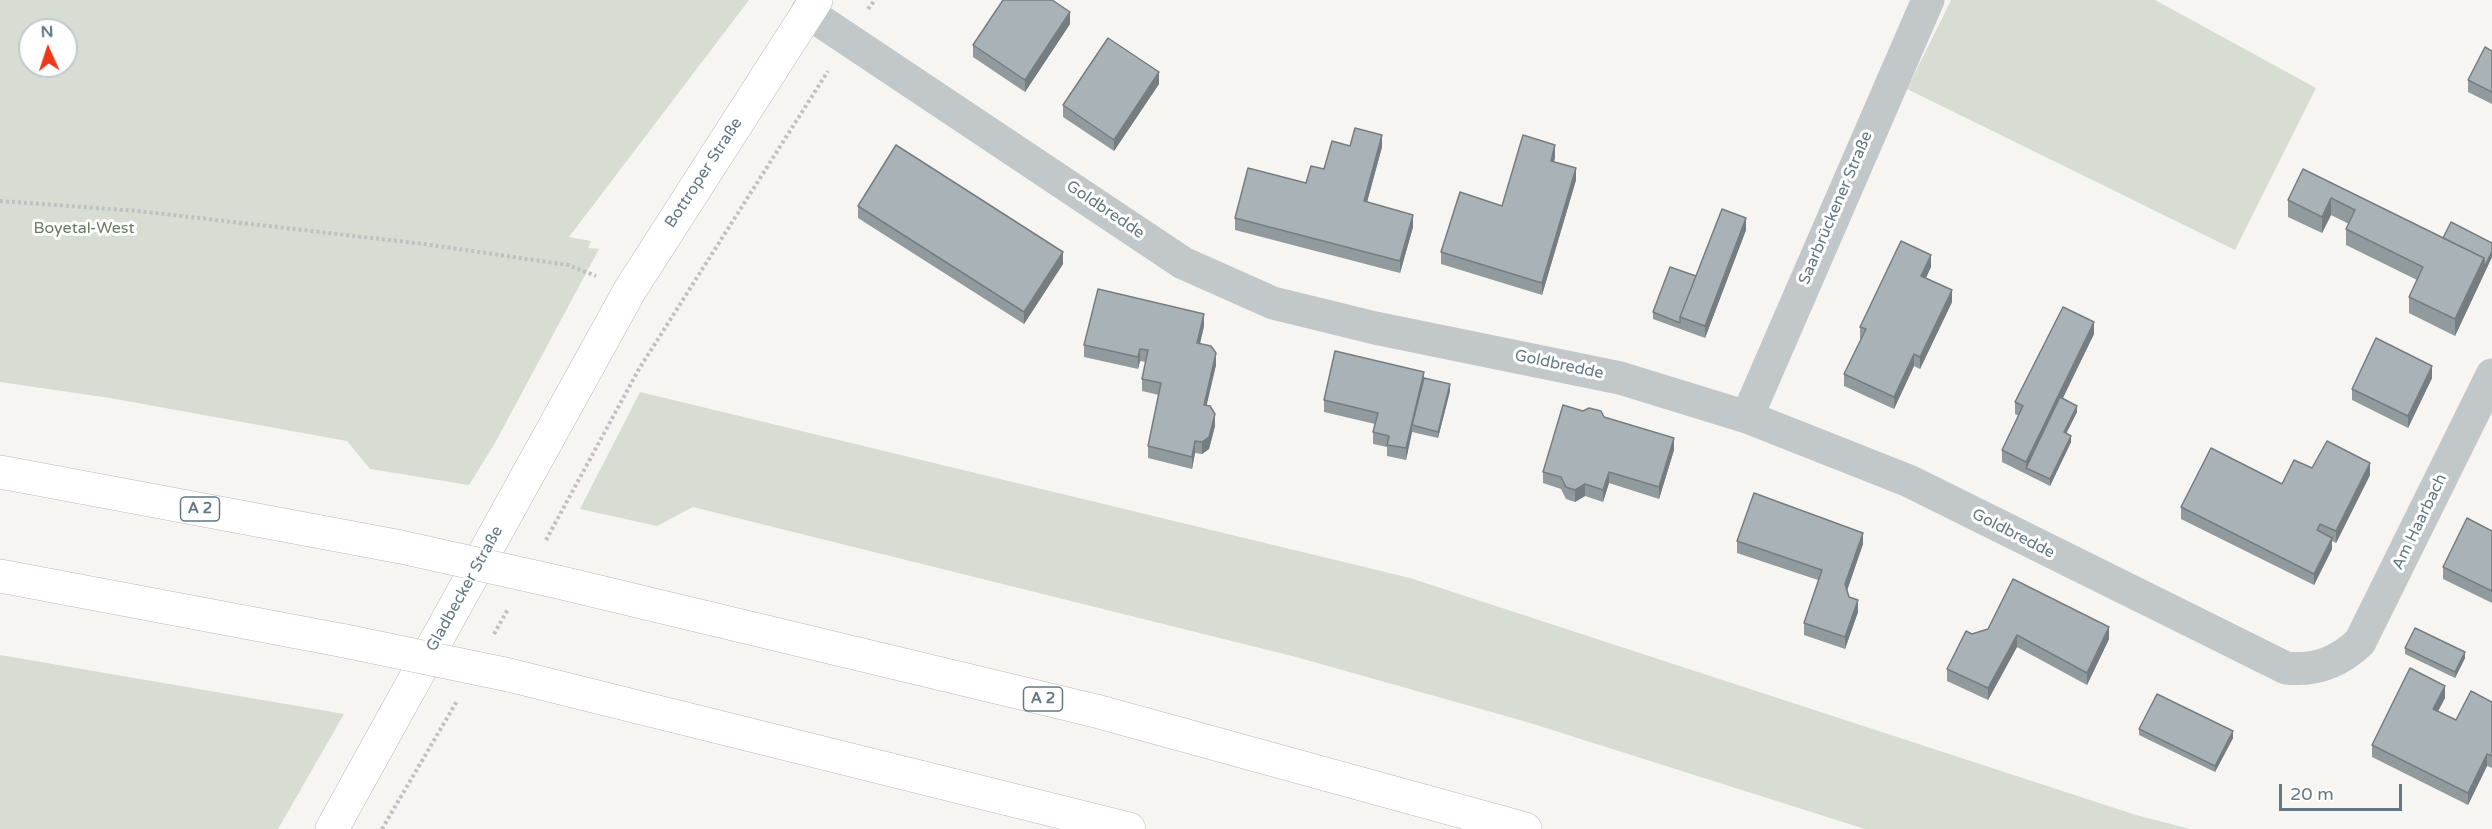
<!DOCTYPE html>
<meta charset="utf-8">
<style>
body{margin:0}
#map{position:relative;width:2492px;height:829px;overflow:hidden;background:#f6f5f1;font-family:"Varela Round",sans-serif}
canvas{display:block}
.north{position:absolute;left:18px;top:18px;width:60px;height:60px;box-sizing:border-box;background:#fff;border:2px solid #c1c9ce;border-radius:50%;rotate:357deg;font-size:16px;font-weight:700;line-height:24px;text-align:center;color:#637884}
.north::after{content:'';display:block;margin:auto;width:21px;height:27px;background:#ed391a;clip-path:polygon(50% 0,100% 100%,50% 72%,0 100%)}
.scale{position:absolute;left:2279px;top:784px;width:123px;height:27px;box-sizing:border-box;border:3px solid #637884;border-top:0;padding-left:8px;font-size:18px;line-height:21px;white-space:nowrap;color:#637884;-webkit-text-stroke:4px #fff;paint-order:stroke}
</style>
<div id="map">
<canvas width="2492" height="829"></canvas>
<div class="north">N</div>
<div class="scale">20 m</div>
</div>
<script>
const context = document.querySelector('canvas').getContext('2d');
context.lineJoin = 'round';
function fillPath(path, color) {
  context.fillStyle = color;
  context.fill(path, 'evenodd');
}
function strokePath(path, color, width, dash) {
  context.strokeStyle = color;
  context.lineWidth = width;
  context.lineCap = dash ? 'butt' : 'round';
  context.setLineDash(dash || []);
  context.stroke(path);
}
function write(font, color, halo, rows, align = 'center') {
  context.font = font + ' "Varela Round",sans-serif';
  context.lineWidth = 6;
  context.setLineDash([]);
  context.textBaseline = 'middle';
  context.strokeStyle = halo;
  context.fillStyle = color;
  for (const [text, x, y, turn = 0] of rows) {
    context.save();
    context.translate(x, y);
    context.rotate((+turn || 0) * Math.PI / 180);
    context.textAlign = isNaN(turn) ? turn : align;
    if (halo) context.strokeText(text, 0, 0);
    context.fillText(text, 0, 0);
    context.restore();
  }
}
fillPath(new Path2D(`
 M 0,0 L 749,0 L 569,237 L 591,241 L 588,248 L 599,249 L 495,443 L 469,485 L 370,469 L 347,441 L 110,398 L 0,382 ZM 30,30 L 66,30 L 66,66 L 30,66 Z
 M 1951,0 L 2155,0 L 2316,88 L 2235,250 L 1907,89 Z
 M 640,392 L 1410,578 L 2136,815 L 2190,829 L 1865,829 L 1527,722 L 1296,657 L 693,507 L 657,526 L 580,509 Z
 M 0,655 L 344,714 L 278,829 L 0,829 Z`), '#d7ddd2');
const secondary = new Path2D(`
 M 332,829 L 630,290 L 816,0`);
const highway = new Path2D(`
 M 0,472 L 401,547
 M 0,576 L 345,641
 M 558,582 L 1096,711 L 1525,829
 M 509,675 L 1129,829`);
strokePath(secondary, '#b4babe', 34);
strokePath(highway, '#b7babd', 34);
strokePath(new Path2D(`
 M 868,9 L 875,0
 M 0,201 L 138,211 L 424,244 L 568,265 L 596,276
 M 546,540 L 639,369 L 828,71
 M 494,634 L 508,609
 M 382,829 L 457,701`), '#bec0c2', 4, [3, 3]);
strokePath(new Path2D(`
 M 807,12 L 1183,263 L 1273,303 L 1375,328 L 1620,378 L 1747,417 L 1909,481 L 2286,668 C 2315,671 2338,663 2360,642 L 2492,375
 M 1747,417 L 1928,0`), '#c2c7c9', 33);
strokePath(secondary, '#fff', 33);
strokePath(highway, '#fff', 33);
const highwayBridge = new Path2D(`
 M 401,547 L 558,582
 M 345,641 L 509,675`);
strokePath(highwayBridge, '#b7babd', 34, []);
strokePath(highwayBridge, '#fff', 33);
fillPath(new Path2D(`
 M 1070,24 L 1025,92 L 973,57 L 973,45 Z
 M 2492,51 L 2492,104 L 2468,92 L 2468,80 Z
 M 1159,84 L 1114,151 L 1063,117 L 1063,105 Z
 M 1350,146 L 1382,147 L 1367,202 L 1413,227 L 1400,273 L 1235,230 L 1235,218 L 1306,183 Z
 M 1555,157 L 1554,162 L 1576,180 L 1542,295 L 1441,264 L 1441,252 L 1502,206 Z
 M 2303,169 L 2443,238 L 2492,257 L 2455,336 L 2409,313 L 2409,297 L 2417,280 L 2346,245 L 2346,229 L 2349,224 L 2331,215 L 2322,233 L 2288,217 L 2288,200 Z
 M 858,206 L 1063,264 L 1024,324 L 858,218 Z
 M 1746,230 L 1705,338 L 1653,319 L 1653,312 L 1696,276 Z
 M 1931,267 L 1926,278 L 1952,302 L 1920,369 L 1914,366 L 1894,409 L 1844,386 L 1844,374 L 1861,339 L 1860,339 L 1860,327 Z
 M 1204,326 L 1200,344 L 1216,365 L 1206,405 L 1215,426 L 1209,449 L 1202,454 L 1195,453 L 1192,469 L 1148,458 L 1148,446 L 1159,395 L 1142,391 L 1142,379 L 1146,362 L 1140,361 L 1138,369 L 1084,357 L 1084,345 Z
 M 2094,334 L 2063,398 L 2077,412 L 2066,433 L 2071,442 L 2050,486 L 2002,462 L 2002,450 L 2019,416 L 2015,414 L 2015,402 Z
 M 1424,378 L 1450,391 L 1438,438 L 1412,432 L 1406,460 L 1387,456 L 1387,447 L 1373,444 L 1373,432 L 1375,424 L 1324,412 L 1324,400 Z
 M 2432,378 L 2408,428 L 2352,400 L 2352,389 Z
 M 1604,417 L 1674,450 L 1659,499 L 1609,483 L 1603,502 L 1585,496 L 1575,502 L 1566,499 L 1561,489 L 1543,483 L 1543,472 Z
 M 2312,468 L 2370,475 L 2336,543 L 2332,541 L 2332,549 L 2314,585 L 2181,519 L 2181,507 L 2282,484 Z
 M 2492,531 L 2492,603 L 2443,579 L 2443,567 Z
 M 1737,541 L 1863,544 L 1847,591 L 1849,597 L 1858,612 L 1845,649 L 1804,635 L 1804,623 L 1818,580 L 1737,553 Z
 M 1972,634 L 2109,639 L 2087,685 L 2017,647 L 1988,700 L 1947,681 L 1947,669 Z
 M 2405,648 L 2465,658 L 2455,678 L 2405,654 Z
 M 2445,698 L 2438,711 L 2456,720 L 2492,702 L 2492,768 L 2487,766 L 2468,805 L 2372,757 L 2372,745 Z
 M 2139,729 L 2233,738 L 2215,772 L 2139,735 Z`), '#919a9d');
fillPath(new Path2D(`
 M 1070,12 L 1070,24 L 1025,92 L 1025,80 Z
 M 1159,72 L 1159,84 L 1114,151 L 1114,140 Z
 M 1382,135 L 1382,147 L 1364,213 L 1364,201 Z
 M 1555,145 L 1555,157 L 1551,173 L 1551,161 Z
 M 1576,168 L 1576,180 L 1542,295 L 1542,283 Z
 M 2331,198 L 2331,215 L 2322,233 L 2322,217 Z
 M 1413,215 L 1413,227 L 1400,273 L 1400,261 Z
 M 1746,218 L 1746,230 L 1705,338 L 1705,326 Z
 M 2492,251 L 2492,257 L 2455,336 L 2455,319 L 2484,258 Z
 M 1063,252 L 1063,264 L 1024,324 L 1024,312 Z
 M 1931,255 L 1931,267 L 1921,288 L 1921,276 Z
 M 1952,290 L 1952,302 L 1920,369 L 1920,357 Z
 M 1204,314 L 1204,326 L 1197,355 L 1197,343 Z
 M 2094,322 L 2094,334 L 2028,469 L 2026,468 L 2026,462 Z
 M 1140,349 L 1140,361 L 1138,369 L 1138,357 Z
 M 1216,353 L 1216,365 L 1204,417 L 1204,405 Z
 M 1914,354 L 1914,366 L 1894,409 L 1894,397 Z
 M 2432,366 L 2432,378 L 2408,428 L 2408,416 Z
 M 1424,372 L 1424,384 L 1412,425 L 1412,432 L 1406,460 L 1406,448 Z
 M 1450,384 L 1450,391 L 1438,438 L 1438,432 Z
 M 2077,406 L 2077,412 L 2064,438 L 2064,432 Z
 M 1215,414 L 1215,426 L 1209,449 L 1202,454 L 1202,442 Z
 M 2071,436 L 2071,442 L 2050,486 L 2050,479 Z
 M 1674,438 L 1674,450 L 1659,499 L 1659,487 Z
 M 1195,441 L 1195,453 L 1192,469 L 1192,457 Z
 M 2370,463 L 2370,475 L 2336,543 L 2336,531 Z
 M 1609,472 L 1609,483 L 1603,502 L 1603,490 Z
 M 1585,484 L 1585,496 L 1575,502 L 1575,490 Z
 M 1863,533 L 1863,544 L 1845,596 L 1845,584 Z
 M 2332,538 L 2332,549 L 2314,585 L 2314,574 Z
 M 1858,600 L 1858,612 L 1845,649 L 1845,637 Z
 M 2109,627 L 2109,639 L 2087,685 L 2087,673 Z
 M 2017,635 L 2017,647 L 1988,700 L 1988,688 Z
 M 2465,652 L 2465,658 L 2455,678 L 2455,672 Z
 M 2445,686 L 2445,698 L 2433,721 L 2433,709 Z
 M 2233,731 L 2233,738 L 2215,772 L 2215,766 Z
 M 2487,754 L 2487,766 L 2468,805 L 2468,793 Z`), '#767d80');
const building = new Path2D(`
 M 1003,0 L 1052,0 L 1070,12 L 1025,80 L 973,45 Z
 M 1108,38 L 1159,72 L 1114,140 L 1063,105 Z
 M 2485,47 L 2492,51 L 2492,92 L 2468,80 Z
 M 1355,128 L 1382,135 L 1364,201 L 1413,215 L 1400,261 L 1235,218 L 1248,168 L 1306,183 L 1311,166 L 1324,169 L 1332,141 L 1350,146 Z
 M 1523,135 L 1555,145 L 1551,161 L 1576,168 L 1542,283 L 1441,252 L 1460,192 L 1502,206 Z
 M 896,145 L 1063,252 L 1024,312 L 858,206 Z
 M 2303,169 L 2484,258 L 2455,319 L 2409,297 L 2423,267 L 2346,229 L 2355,210 L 2331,198 L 2322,217 L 2288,200 Z
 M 1722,209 L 1746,218 L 1705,326 L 1680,317 Z
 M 2451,222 L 2492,243 L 2492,251 L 2484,268 L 2484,258 L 2443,238 Z
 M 1901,241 L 1931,255 L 1921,276 L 1952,290 L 1920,357 L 1914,354 L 1894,397 L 1844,374 L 1866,329 L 1860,327 Z
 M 1670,267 L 1696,276 L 1680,317 L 1680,323 L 1653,312 Z
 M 1098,289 L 1204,314 L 1197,343 L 1211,346 L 1216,353 L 1204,405 L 1210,406 L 1215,414 L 1209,437 L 1202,442 L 1195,441 L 1192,457 L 1148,446 L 1161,383 L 1142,379 L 1148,350 L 1140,349 L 1138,357 L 1084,345 Z
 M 2063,307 L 2094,322 L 2026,462 L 2002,450 L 2023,406 L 2015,402 Z
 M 2376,338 L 2432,366 L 2408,416 L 2352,389 Z
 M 1335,351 L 1424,372 L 1406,448 L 1387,445 L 1389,436 L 1373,432 L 1378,413 L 1324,400 Z
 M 1424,378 L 1450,384 L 1438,432 L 1412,425 Z
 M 2060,397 L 2077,406 L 2064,432 L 2071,436 L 2050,479 L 2026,468 Z
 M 1563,405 L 1583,411 L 1589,408 L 1601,411 L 1604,417 L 1674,438 L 1659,487 L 1609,472 L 1603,490 L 1585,484 L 1575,490 L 1566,487 L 1561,477 L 1543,472 Z
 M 2327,441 L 2370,463 L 2336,531 L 2320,524 L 2317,530 L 2332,538 L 2314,574 L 2181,507 L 2211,448 L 2282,484 L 2294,460 L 2312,468 Z
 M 1754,493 L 1863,533 L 1845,584 L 1849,597 L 1858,600 L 1845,637 L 1804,623 L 1822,570 L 1737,541 Z
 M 2467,518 L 2492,531 L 2492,591 L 2443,567 Z
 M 2013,579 L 2109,627 L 2087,673 L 2017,635 L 1988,688 L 1947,669 L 1966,631 L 1972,634 L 1988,629 Z
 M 2415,628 L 2465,652 L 2455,672 L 2405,648 Z
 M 2410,668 L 2445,686 L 2433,709 L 2456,720 L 2471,691 L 2492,702 L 2492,756 L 2487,754 L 2468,793 L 2372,745 Z
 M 2157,694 L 2233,731 L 2215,766 L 2139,729 Z`);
fillPath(building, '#a9b3b7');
strokePath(building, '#767d80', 1.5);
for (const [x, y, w] of [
 [200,509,39],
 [1043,699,39]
]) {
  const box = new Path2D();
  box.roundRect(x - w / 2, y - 12, w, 24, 4.5);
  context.fillStyle = '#fff';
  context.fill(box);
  strokePath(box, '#637884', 1.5);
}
write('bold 15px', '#637884', null, [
 ["A 2",200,509],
 ["A 2",1043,699]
]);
write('16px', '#637884', '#fff', [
 ["Bottroper Straße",704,173,-57],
 ["Saarbrückener Straße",1836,208,-67],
 ["Goldbredde",1105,210,34],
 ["Goldbredde",1559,365,12],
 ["Am Haarbach",2420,522,-64],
 ["Goldbredde",2013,534,27],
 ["Gladbecker Straße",465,589,-61]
]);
write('16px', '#697b62', '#fff', [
 ["Boyetal-West",84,229]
]);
</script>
